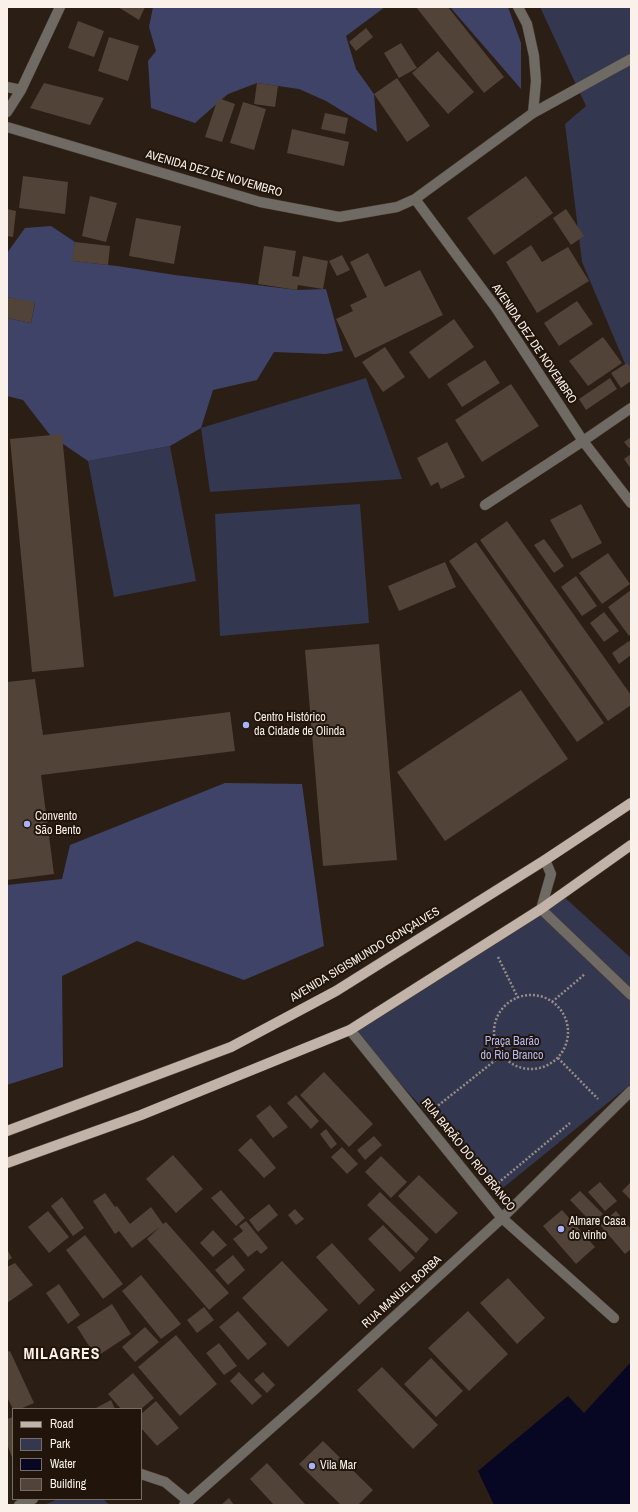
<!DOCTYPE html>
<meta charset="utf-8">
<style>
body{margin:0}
#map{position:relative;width:638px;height:1512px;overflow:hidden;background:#2b1e14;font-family:"Archivo Narrow",sans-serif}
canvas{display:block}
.frame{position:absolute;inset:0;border:8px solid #faf1ea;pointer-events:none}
.legend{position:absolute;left:12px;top:1408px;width:130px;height:92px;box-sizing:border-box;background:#21150b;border:1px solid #786d64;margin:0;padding:5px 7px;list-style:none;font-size:12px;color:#faf1ea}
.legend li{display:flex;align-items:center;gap:8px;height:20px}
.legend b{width:20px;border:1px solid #786d64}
</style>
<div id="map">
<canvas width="638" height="1512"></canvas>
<div class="frame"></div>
<ul class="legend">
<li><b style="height:5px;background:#c1b3a7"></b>Road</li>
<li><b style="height:11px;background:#333750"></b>Park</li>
<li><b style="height:11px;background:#070724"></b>Water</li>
<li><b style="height:11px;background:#514337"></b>Building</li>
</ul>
</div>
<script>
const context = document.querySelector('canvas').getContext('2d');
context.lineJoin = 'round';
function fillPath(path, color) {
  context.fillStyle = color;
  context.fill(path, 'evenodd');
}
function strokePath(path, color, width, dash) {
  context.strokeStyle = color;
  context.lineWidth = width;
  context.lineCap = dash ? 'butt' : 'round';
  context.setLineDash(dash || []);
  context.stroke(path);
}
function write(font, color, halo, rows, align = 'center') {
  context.font = font + ' "Archivo Narrow",sans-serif';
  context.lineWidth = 4;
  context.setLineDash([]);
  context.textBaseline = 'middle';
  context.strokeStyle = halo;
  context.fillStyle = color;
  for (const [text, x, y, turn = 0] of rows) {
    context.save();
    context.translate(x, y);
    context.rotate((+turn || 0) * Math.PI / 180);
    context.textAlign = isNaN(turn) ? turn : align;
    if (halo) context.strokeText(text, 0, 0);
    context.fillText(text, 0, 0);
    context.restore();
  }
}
fillPath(new Path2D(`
 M 540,7 L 631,7 L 631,378 L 582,262 L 565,124 L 586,106 Z
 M 366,378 L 402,479 L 210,492 L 201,428 Z
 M 170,446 L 196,581 L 114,597 L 88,461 Z
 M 360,504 L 369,623 L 220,636 L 215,514 Z
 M 561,894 L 631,958 L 631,1084 L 498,1192 L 353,1031 Z
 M 58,1499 L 103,1499 L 110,1505 L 44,1505 Z`), '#333750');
fillPath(new Path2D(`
 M 153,7 L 385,7 L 346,36 L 356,69 L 374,94 L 377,132 L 326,101 L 299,89 L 257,83 L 228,94 L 195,123 L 151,108 L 148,61 L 156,51 L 149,27 Z
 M 450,7 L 508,7 L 521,43 L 521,89 Z
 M 51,226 L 75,242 L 73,261 L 117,266 L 175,275 L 297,290 L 326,289 L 343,351 L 326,354 L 274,352 L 257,380 L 213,390 L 201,428 L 170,446 L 88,461 L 50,435 L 23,400 L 7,396 L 7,318 L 31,323 L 35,303 L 7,297 L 7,253 L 25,228 Z
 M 225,783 L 302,784 L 324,946 L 244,980 L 137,941 L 62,976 L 63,1067 L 7,1085 L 7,885 L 62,879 L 70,845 Z`), '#3f4367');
fillPath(new Path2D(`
 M 631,1362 L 631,1505 L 494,1505 L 478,1471 L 568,1396 L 584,1413 Z`), '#070724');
fillPath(new Path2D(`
 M 118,7 L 145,7 L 139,20 Z
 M 416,7 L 448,7 L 504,77 L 484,93 Z
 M 78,21 L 104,31 L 94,57 L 68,48 Z
 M 366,28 L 373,37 L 356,51 L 349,42 Z
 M 109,37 L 139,46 L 128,81 L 98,71 Z
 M 401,43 L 417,68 L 399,78 L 384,53 Z
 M 438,51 L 474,92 L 448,114 L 412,73 Z
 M 397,78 L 430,126 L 407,142 L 374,94 Z
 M 44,83 L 104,98 L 90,125 L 30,108 Z
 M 257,83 L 278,86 L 275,107 L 254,104 Z
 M 218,98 L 235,104 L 222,142 L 205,137 Z
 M 243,102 L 266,109 L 254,150 L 230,143 Z
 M 325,113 L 348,118 L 345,134 L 321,129 Z
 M 292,129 L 349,142 L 344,166 L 287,153 Z
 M 23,176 L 68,182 L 65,214 L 19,208 Z
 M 526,176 L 553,213 L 494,255 L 467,218 Z
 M 90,196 L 117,203 L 106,242 L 82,236 Z
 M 7,209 L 16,211 L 13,237 L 7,236 Z
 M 566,209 L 584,236 L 571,245 L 553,218 Z
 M 136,218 L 181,226 L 174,264 L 129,256 Z
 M 75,242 L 110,246 L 108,265 L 72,261 Z
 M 531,245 L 542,262 L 568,247 L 589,281 L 537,313 L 506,262 Z
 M 264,246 L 296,251 L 292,276 L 299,277 L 303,256 L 328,261 L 323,289 L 298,285 L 297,290 L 258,284 Z
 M 368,253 L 385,287 L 420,270 L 443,315 L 355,358 L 336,319 L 353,311 L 350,305 L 367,297 L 350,262 Z
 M 342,255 L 350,270 L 337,276 L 329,261 Z
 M 7,297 L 35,302 L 31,323 L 7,318 Z
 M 577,301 L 593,324 L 559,346 L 544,323 Z
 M 454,319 L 474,347 L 429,379 L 409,352 Z
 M 603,337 L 622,363 L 588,386 L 569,361 Z
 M 385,347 L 405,377 L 383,392 L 362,362 Z
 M 485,360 L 500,383 L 462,407 L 447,384 Z
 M 627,363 L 631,368 L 631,381 L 621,388 L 611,373 Z
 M 610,378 L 617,389 L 586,410 L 579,399 Z
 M 511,384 L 539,426 L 482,462 L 455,420 Z
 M 62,434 L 84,667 L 32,672 L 10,439 Z
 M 631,437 L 631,447 L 629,448 L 624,442 Z
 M 447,442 L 465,477 L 441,489 L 438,482 L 431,486 L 417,458 Z
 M 631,454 L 631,469 L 624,459 Z
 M 581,504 L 602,543 L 572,559 L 550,520 Z
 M 507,521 L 631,695 L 631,705 L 608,721 L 480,540 Z
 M 544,539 L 564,566 L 554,573 L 534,545 Z
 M 476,542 L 604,723 L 577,742 L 449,561 Z
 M 608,553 L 630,584 L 602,604 L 579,573 Z
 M 445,562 L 456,587 L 399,611 L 388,586 Z
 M 576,576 L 597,606 L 582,616 L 561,587 Z
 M 631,590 L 631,634 L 629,636 L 608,607 Z
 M 604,612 L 619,631 L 604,642 L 590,623 Z
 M 629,641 L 631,643 L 631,655 L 619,664 L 612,653 Z
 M 379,644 L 397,860 L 323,866 L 305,650 Z
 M 35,679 L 43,735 L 230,712 L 235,751 L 41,775 L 54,874 L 7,880 L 7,682 Z
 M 521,690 L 568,759 L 445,841 L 397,772 Z
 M 324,1072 L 373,1124 L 349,1147 L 300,1095 Z
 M 296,1095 L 319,1121 L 311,1129 L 287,1103 Z
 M 270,1105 L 288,1127 L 273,1138 L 256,1116 Z
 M 326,1129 L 337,1144 L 331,1149 L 320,1134 Z
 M 374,1136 L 382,1145 L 365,1160 L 357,1150 Z
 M 251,1138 L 276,1168 L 264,1178 L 238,1150 Z
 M 342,1147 L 358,1164 L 347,1174 L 331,1157 Z
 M 173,1155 L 203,1189 L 176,1213 L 146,1179 Z
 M 381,1156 L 407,1182 L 391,1198 L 365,1172 Z
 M 419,1175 L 458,1213 L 436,1234 L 398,1196 Z
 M 600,1182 L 617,1201 L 605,1211 L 588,1192 Z
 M 631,1182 L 631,1200 L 622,1191 Z
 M 221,1190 L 245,1218 L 236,1226 L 211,1198 Z
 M 580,1191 L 603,1214 L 592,1223 L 570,1200 Z
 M 380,1192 L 429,1239 L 416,1253 L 367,1205 Z
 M 105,1193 L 115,1207 L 117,1206 L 130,1224 L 151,1207 L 163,1224 L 166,1222 L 229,1293 L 209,1310 L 147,1239 L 160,1227 L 132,1248 L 119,1231 L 115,1234 L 93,1201 Z
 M 62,1197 L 84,1228 L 73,1236 L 51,1206 Z
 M 269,1204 L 278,1215 L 258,1232 L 249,1220 Z
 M 295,1209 L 304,1219 L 296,1225 L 288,1215 Z
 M 562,1210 L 595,1247 L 576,1264 L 543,1226 Z
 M 48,1211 L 69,1237 L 49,1253 L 28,1227 Z
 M 616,1211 L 631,1229 L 631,1249 L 625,1254 L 600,1225 Z
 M 246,1221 L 268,1248 L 261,1254 L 257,1250 L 248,1257 L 233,1239 L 243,1231 L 239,1226 Z
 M 383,1225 L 415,1258 L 400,1272 L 368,1239 Z
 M 213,1230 L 227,1245 L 213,1257 L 200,1243 Z
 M 85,1235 L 123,1284 L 103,1299 L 66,1250 Z
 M 332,1243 L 375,1290 L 359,1305 L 316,1257 Z
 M 7,1249 L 12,1258 L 7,1261 Z
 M 233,1255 L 245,1270 L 228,1285 L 215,1270 Z
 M 282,1261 L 328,1310 L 288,1347 L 242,1298 Z
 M 15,1263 L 33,1285 L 7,1303 L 7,1267 Z
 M 141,1275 L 181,1324 L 161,1339 L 122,1291 Z
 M 508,1278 L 545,1318 L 517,1344 L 480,1303 Z
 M 59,1284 L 80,1315 L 68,1324 L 46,1293 Z
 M 112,1304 L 131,1334 L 96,1357 L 77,1327 Z
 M 204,1307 L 214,1320 L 197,1333 L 187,1320 Z
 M 238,1311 L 267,1344 L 248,1360 L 219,1327 Z
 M 468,1311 L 508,1354 L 469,1391 L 428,1348 Z
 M 145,1327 L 159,1342 L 135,1362 L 122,1347 Z
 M 176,1335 L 217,1384 L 180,1416 L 138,1367 Z
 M 219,1343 L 237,1366 L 224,1375 L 206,1353 Z
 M 10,1351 L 34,1403 L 20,1409 L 13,1409 L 7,1397 L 7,1352 Z
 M 431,1358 L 463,1391 L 436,1417 L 404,1384 Z
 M 382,1367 L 438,1425 L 413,1449 L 357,1390 Z
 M 239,1372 L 262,1396 L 252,1405 L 230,1381 Z
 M 263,1372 L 275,1385 L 267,1393 L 254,1380 Z
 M 133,1373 L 154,1398 L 141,1409 L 121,1409 L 108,1394 Z
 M 111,1400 L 115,1409 L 94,1409 Z
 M 156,1401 L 179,1428 L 157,1446 L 141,1428 L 141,1414 Z
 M 13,1417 L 13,1460 L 7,1444 L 7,1419 Z
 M 323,1441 L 373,1490 L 358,1505 L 341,1505 L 299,1464 Z
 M 267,1463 L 306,1505 L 274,1505 L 250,1479 Z
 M 229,1498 L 234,1505 L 221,1505 Z`), '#514337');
const minor = new Path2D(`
 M 518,7 L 527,24 L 534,56 L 536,81 L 533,113
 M 7,87 L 21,90
 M 7,112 L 21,90 L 60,7
 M 7,127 L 260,202 L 339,217 L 397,207 L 415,199 L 533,113 L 631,59
 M 415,199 L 496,308 L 583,441 L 631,503
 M 485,505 L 583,441 L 631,408
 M 545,860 L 551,874 L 541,909 L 631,995
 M 350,1030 L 502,1218 L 614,1318
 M 141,1474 L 165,1482 L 188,1501
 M 19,1505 L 33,1499
 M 184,1505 L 312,1392 L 502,1218 L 631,1091`);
const major = new Path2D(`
 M 7,1131 L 231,1047 L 336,991 L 545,860 L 631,803
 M 7,1163 L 141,1115 L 350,1030 L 541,909 L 631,845`);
strokePath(minor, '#483c32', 11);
strokePath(major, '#483c32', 11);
strokePath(new Path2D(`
 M 498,957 L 518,998
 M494 1032a37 37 0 1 1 74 0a37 37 0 1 1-74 0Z
 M 552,1002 L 585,974
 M 558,1058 L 598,1099
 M 435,1108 L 502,1055
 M 498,1183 L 570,1123`), '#988d84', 2.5, [2, 2]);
strokePath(minor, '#706a64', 10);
strokePath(major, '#c1b3a7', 10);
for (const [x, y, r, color] of [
 [246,725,4,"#a7b1fc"],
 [27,824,4,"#a7b1fc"],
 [561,1229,4,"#a7b1fc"],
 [312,1466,4,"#a7b1fc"]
]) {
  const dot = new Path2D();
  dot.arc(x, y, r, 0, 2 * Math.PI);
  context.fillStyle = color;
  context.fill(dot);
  strokePath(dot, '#21150b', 1.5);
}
write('12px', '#faf1ea', '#21150b', [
 ["AVENIDA DEZ DE NOVEMBRO",214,174,16],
 ["AVENIDA DEZ DE NOVEMBRO",534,344,56],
 ["AVENIDA SIGISMUNDO GONÇALVES",365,955,-31],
 ["RUA BARÃO DO RIO BRANCO",468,1155,51],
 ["RUA MANUEL BORBA",402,1292,-42]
]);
write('12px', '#faf1ea', '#21150b', [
 ["Centro Histórico",254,718],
 ["da Cidade de Olinda",254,732],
 ["Convento",35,817],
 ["São Bento",35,831],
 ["Almare Casa",569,1222],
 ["do vinho",569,1236],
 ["Vila Mar",320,1466]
], 'left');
write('12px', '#b2bbfa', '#21150b', [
 ["Praça Barão",512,1042],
 ["do Rio Branco",512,1056]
]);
context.letterSpacing = '1px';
write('bold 16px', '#faf1ea', '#21150b', [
 ["MILAGRES",62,1355]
]);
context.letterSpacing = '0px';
</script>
